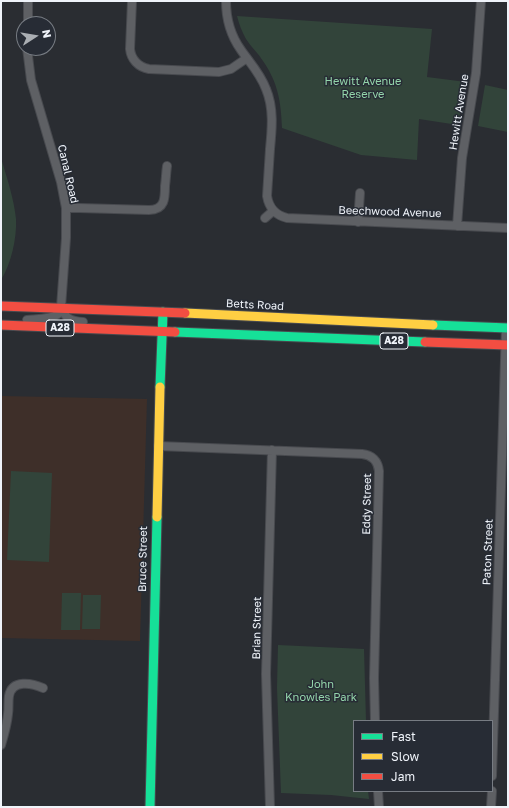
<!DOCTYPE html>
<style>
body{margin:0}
#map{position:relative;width:509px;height:808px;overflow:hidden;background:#2a2d32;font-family:"Golos Text",sans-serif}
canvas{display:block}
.frame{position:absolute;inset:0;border:2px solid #eff3f9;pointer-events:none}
.legend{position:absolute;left:353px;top:720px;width:140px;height:72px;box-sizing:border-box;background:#272c35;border:1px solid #777c83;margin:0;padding:5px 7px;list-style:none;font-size:12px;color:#eff3f9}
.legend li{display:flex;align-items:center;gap:8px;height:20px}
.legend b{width:20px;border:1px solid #777c83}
.north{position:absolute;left:16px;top:16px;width:40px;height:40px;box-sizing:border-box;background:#272c35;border:1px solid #777c83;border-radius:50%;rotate:78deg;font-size:11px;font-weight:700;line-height:16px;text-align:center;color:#eff3f9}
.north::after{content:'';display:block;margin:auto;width:14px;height:18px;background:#aaaeb3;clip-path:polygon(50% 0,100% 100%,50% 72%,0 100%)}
</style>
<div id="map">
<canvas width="509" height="808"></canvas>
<div class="frame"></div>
<ul class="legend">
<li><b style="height:5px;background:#16e098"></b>Fast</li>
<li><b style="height:5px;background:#ffcf43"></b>Slow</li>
<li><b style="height:5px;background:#f24e42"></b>Jam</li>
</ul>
<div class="north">N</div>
</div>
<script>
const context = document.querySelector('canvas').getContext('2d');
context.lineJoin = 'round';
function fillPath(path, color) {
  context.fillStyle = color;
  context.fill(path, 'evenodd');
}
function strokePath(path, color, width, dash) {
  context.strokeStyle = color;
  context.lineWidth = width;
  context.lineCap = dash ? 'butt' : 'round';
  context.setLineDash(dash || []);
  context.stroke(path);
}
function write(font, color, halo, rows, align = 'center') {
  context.font = font + ' "Golos Text",sans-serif';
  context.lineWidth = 3;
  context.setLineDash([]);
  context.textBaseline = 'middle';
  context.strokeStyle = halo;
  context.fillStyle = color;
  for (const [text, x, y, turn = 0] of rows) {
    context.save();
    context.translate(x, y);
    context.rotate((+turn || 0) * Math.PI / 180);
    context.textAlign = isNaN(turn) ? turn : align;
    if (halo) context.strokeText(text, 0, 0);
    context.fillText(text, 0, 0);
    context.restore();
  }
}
fillPath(new Path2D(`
 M 1,396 L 147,399 L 140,641 L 1,638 Z`), '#3e2f29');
fillPath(new Path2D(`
 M 237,16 L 432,29 L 427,77 L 466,82 L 458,125 L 419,119 L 417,160 L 361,155 L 282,128 C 281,101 278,83 263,61 C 258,53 251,47 246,39 C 242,32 239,24 237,16 Z
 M 485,85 L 508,90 L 508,132 L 478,126 Z
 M 1,158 C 7,178 14,199 16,219 C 17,238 11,264 1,280 Z
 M 11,471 L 52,473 L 49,562 L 7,560 Z
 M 62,593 L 81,593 L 80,630 L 61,630 Z
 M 83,595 L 101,595 L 100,629 L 82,629 Z
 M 278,645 L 364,649 L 366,721 L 354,721 L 354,791 L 368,791 L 369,799 L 331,795 L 281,793 L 277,688 Z`), '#32443a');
const street = new Path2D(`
 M 132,1 L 130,49 C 131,59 138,67 149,69 L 219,72 L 231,69 L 247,58
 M 226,1 C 226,18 231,36 241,50 C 250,63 260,73 266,89 C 274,108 272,129 270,149 C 269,165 268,180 267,196 C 269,208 275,215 287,218 L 508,228
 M 28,24 L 28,1
 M 66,208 L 79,208 L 149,210 C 165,210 165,198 165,186 C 166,179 166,173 167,166
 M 265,218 L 273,211
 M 358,222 L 360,193
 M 457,226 L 462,158 L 476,73 L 481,1
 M 61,307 C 66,319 70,321 83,322
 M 27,320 C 35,319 52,319 58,314 C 59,312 60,310 61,307 L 66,238 L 66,208 L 61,182 L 31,80 L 27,48
 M 158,446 L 362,454 C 372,455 378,461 379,471 L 374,678 L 375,721
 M 1,745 C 4,735 7,725 8,714 C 9,708 8,702 9,696 C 12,679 32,683 43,688
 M 492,776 L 506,328
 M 378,791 L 379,807
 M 270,807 L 266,674 L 272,450
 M 491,807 L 492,791`);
const fast = new Path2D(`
 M 433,325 L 508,328
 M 175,332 L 425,342
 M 160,387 L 163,312
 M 150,807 L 157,517`);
const slow = new Path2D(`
 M 185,313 L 433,325
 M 157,517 L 160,387`);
const jam = new Path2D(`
 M 1,306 L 185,313
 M 1,325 L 175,332
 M 425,342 L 508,345`);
strokePath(street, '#484a4f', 10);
strokePath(fast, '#484a4f', 11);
strokePath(slow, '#484a4f', 11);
strokePath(jam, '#484a4f', 11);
strokePath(street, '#5e6064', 8);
strokePath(fast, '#16e098', 9);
strokePath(slow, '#ffcf43', 9);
strokePath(jam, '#f24e42', 9);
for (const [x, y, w] of [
 [60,328,28],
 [394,341,28]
]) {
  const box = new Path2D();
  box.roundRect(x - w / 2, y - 8, w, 16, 3);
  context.fillStyle = '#272c35';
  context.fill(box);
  strokePath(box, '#eff3f9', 1);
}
write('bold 10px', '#eff3f9', null, [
 ["A28",60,328],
 ["A28",394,341]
]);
write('11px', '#93d4aa', '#272c35', [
 ["Hewitt Avenue",363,82],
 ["Reserve",363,95],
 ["John",321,685],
 ["Knowles Park",321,698]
]);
write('11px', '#eff3f9', '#272c35', [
 ["Hewitt Avenue",459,112,-81],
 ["Canal Road",68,174,77],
 ["Beechwood Avenue",390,212,2],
 ["Betts Road",255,305,3],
 ["Eddy Street",367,504,-89],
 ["Paton Street",488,552,-88],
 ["Bruce Street",143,559,-89],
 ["Brian Street",257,628,-89]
]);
</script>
